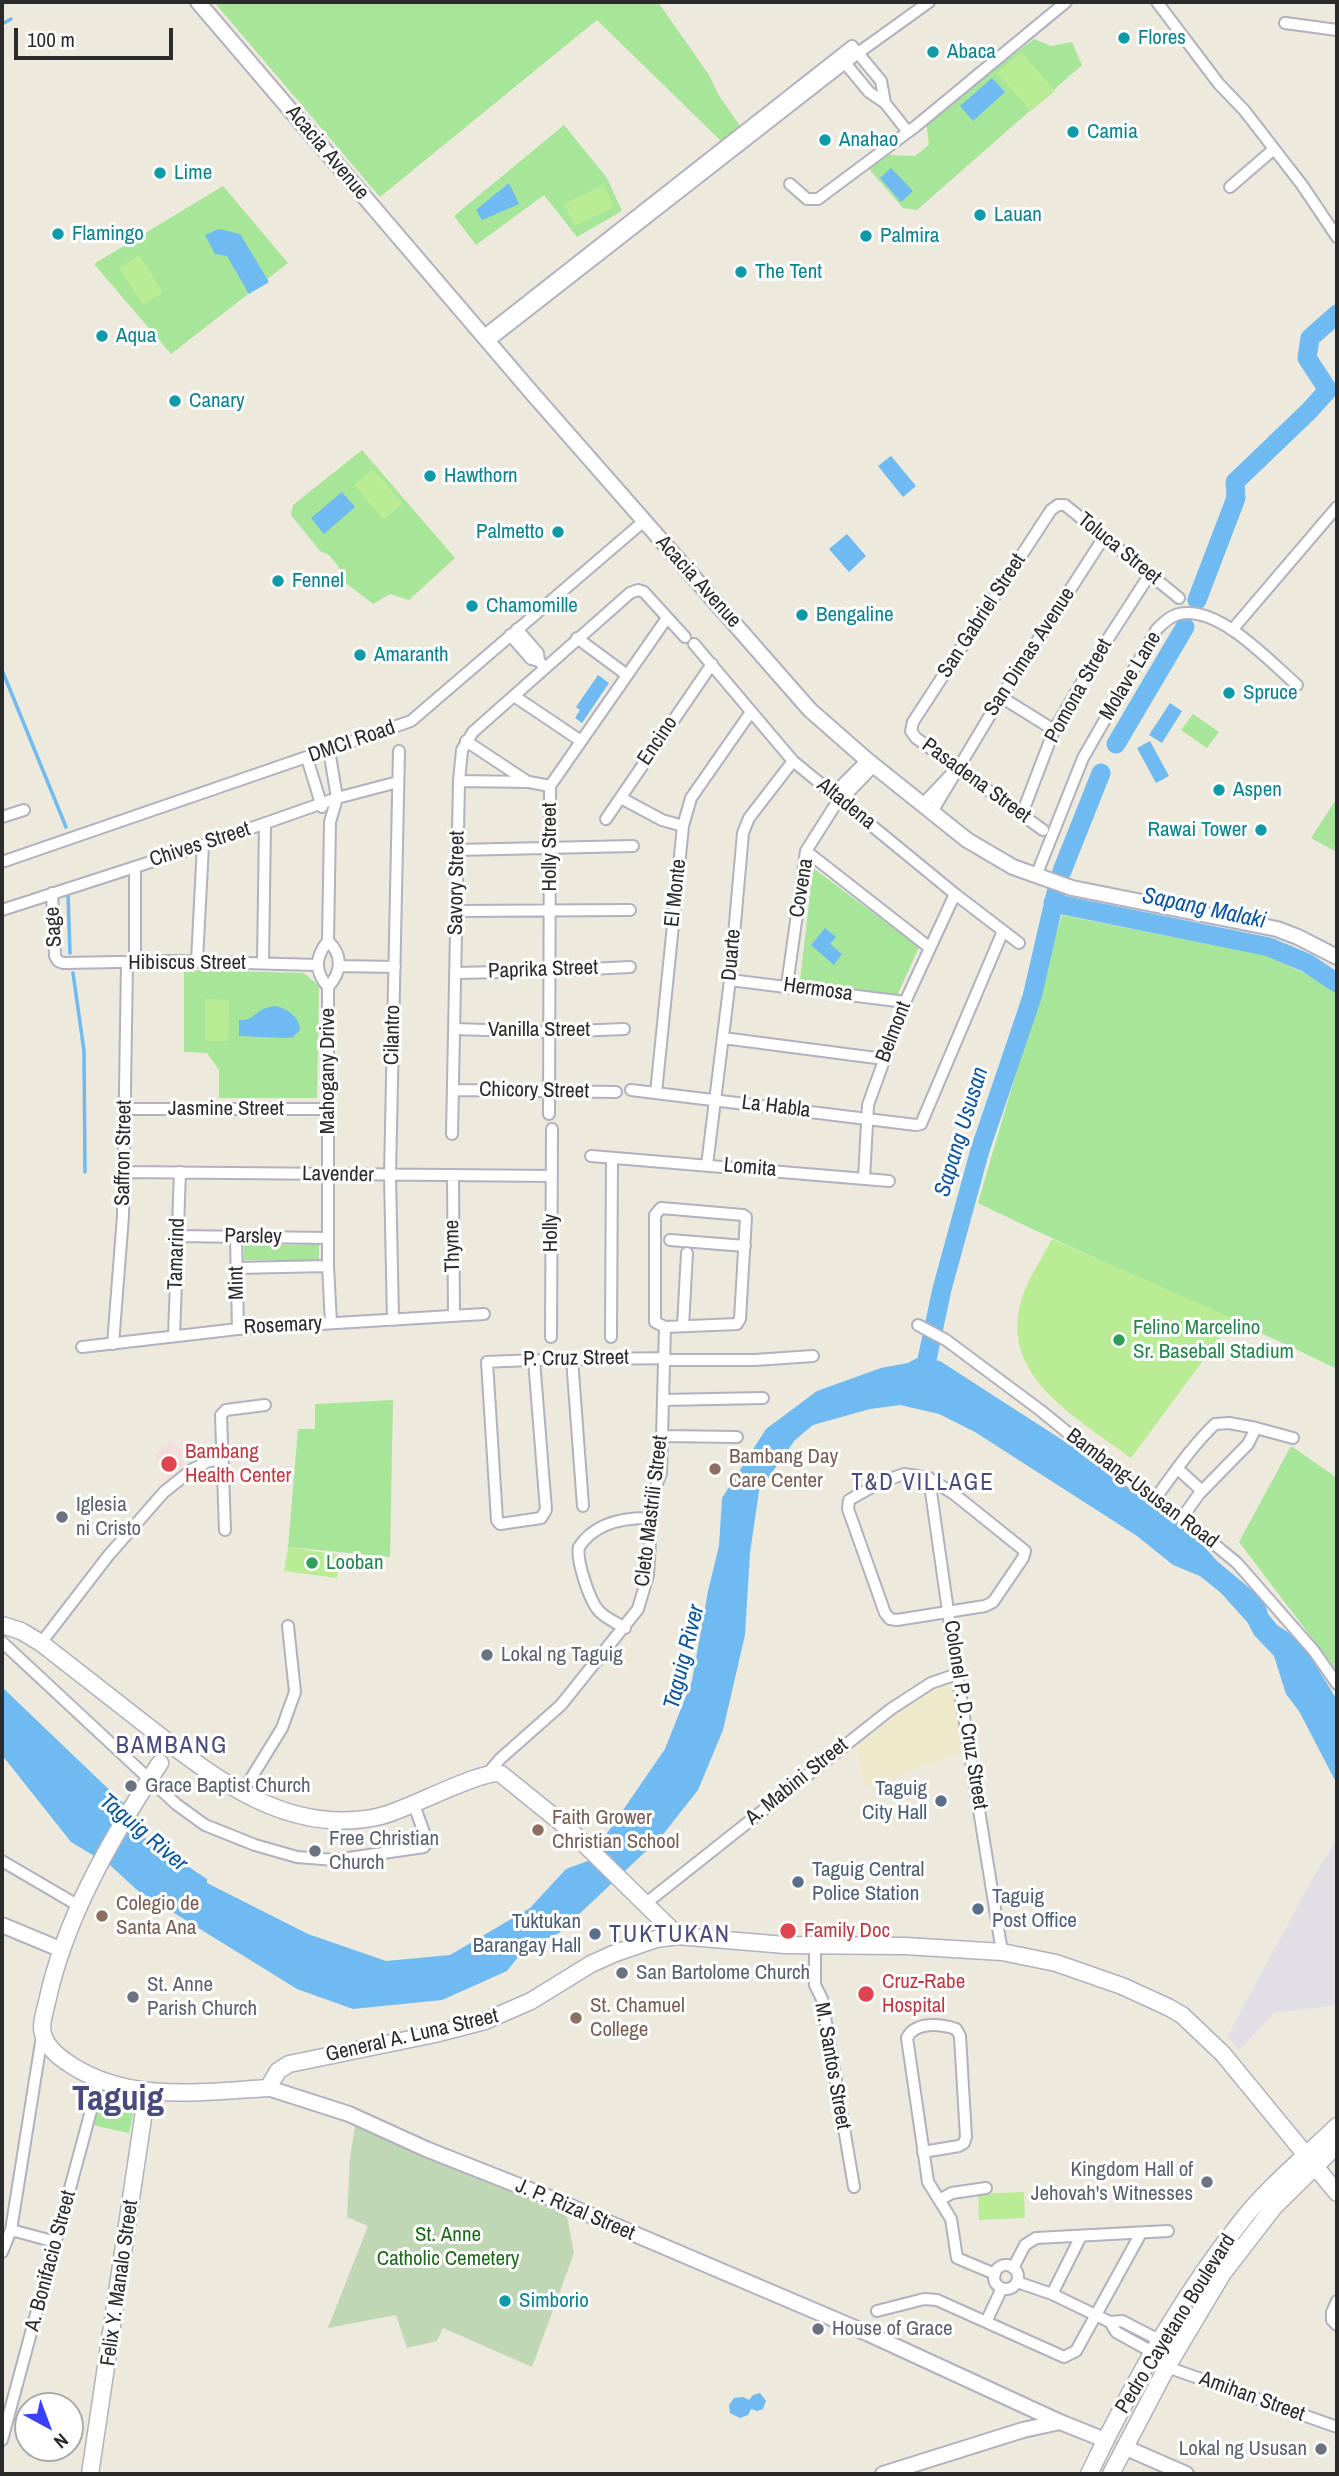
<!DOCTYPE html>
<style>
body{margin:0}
#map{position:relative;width:1339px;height:2476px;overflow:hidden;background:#ede9dd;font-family:"Archivo Narrow",sans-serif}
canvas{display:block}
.frame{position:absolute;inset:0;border:4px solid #2b2b2b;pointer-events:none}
.north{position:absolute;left:14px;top:2392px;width:70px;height:70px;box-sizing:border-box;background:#fff;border:2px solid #aaa;border-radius:50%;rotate:139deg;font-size:19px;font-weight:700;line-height:28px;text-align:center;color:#2b2b2b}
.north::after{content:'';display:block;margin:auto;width:24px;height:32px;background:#3a40fd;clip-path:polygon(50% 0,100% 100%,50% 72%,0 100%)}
.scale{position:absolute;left:14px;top:28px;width:159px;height:32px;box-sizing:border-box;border:4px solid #2b2b2b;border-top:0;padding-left:9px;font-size:21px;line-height:24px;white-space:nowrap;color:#2b2b2b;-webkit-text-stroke:5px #fff;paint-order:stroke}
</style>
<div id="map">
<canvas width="1339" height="2476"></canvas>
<div class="frame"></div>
<div class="north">N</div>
<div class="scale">100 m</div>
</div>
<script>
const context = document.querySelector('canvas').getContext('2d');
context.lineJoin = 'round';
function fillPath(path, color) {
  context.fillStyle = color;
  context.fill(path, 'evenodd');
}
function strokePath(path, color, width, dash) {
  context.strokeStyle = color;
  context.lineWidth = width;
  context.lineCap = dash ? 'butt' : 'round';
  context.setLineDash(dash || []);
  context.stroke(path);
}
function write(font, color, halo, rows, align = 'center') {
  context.font = font + ' "Archivo Narrow",sans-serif';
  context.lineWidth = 6;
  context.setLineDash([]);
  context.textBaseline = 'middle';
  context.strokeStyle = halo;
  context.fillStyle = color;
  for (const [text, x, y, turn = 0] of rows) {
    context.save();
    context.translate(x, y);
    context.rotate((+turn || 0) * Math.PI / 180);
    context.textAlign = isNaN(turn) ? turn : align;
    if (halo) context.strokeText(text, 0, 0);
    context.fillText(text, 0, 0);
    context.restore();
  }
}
fillPath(new Path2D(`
 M 1337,1839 L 1337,2005 L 1274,2013 L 1239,2050 L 1227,2037 L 1311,1881 Z`), '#e1dee6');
fillPath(new Path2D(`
 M 953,1684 L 963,1752 L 865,1787 L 855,1742 L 928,1690 Z`), '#efe9cc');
fillPath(new Path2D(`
 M 171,1440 L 188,1459 L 181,1465 L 187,1472 L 168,1487 L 163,1481 L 168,1476 L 156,1463 L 159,1460 L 155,1455 Z`), '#f4ddda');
fillPath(new Path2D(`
 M 214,2 L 658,2 L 709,75 L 718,94 L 740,126 L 721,141 L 597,20 L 380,197 Z
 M 1034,39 L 1051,46 L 1072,42 L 1082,65 L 917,210 L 903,208 L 869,169 L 889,155 L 915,156 L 929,145 L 926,122 Z
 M 564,125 L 607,178 L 622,211 L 577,237 L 544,195 L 476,245 L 454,216 Z
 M 223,186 L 288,263 L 171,354 L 94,264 Z
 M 362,450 L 455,558 L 409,600 L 390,594 L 373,604 L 342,580 L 338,566 L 329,555 L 320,551 L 291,515 L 293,505 Z
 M 1193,714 L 1219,732 L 1207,748 L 1181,730 Z
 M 1337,798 L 1337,852 L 1311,838 Z
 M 813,868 L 919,947 L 897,996 L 800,980 Z
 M 1062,915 L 1267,956 L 1328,984 L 1337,992 L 1337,1369 C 1218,1311 1097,1261 978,1203 Z
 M 184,970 L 304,973 L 319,986 L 317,1098 L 219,1098 L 219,1070 L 207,1053 L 184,1052 Z
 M 244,1245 L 319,1245 L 319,1260 L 244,1260 Z
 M 393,1400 L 390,1557 L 288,1547 L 298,1429 L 315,1429 L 315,1404 Z
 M 1291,1446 L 1337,1478 L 1337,1671 L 1239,1542 Z
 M 99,2092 L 136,2100 L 129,2133 L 92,2125 Z`), '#a7e599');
fillPath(new Path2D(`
 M 356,2122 L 566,2211 L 574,2253 L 532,2367 L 443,2328 L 437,2341 L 407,2348 L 396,2315 L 328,2328 L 368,2226 L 347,2217 L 350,2157 Z`), '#c0d7b4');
fillPath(new Path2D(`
 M 1021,52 L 1055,91 L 1031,111 L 997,73 Z
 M 604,185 L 614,207 L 574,226 L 564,204 Z
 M 139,255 L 163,292 L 143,305 L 119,268 Z
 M 373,469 L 403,504 L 384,520 L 354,485 Z
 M 205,999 L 229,1000 L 228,1041 L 205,1041 Z
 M 1052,1239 L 1234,1319 L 1131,1458 C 1076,1417 993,1374 1024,1292 C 1031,1274 1043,1256 1052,1239 Z
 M 288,1547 L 340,1555 L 337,1578 L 284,1571 Z
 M 1024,2192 L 1025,2218 L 979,2220 L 978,2194 Z`), '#b9ec94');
fillPath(new Path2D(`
 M 992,78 L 1005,92 L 973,121 L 960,106 Z
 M 891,168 L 913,191 L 901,202 L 880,178 Z
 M 509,183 L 519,204 L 482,220 L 476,210 Z
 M 219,229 L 240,234 L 269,282 L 249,294 L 227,256 L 215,254 L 205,235 Z
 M 891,456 L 916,486 L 903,497 L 878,466 Z
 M 342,492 L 355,507 L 324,534 L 311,518 Z
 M 847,534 L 866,556 L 849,572 L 829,549 Z
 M 598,675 L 609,683 L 582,723 L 575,718 L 580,710 L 576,707 Z
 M 1170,703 L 1182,711 L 1162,743 L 1149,735 Z
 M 1150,741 L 1169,776 L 1156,783 L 1137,748 Z
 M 825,928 L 836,937 L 830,944 L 842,954 L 834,965 L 811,945 Z
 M 276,1006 C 287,1009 300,1017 300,1030 L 293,1037 L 286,1038 L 239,1036 L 239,1020 C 256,1021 254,1008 276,1006 Z
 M 919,1357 L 940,1361 L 1098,1463 L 1148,1504 L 1192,1533 L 1217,1561 L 1259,1596 L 1265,1604 L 1268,1614 L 1277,1625 L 1301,1641 L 1337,1700 L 1337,1784 L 1299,1711 L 1286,1694 L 1274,1656 L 1254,1635 L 1248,1623 L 1221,1593 L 1200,1576 L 1173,1565 L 1137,1536 L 975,1432 L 939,1414 L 900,1405 L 870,1409 L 813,1425 L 795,1440 L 759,1491 L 750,1553 L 745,1635 L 723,1730 L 698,1790 L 661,1837 L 559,1933 L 523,1951 L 507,1971 L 442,2000 L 353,2009 L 297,1989 L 137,1890 L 111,1866 L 71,1842 L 2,1755 L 2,1687 L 145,1824 L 139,1834 L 207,1879 L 207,1883 L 308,1934 L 386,1961 L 450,1955 L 530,1908 L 566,1869 L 588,1861 L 665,1749 L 692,1681 L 708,1591 L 719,1546 L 722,1498 L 766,1429 L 817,1391 L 881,1368 L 908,1363 Z
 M 760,2393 L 766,2401 L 763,2409 L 757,2411 L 751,2409 L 748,2415 L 740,2418 L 730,2413 L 729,2405 L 734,2398 L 743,2397 L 749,2400 L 753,2395 Z`), '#6ebaf1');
strokePath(new Path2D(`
 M 2,24 L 11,19
 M 2,670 L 66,827
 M 68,894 L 70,953
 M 73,973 L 84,1051 L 85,1172`), '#6ebaf1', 3.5);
strokePath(new Path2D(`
 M 1197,600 L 1236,498 L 1235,482 L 1309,411 L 1328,390 L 1307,358 L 1310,338 L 1337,314
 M 1116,744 L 1185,627
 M 1062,871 L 1101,773
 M 1053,903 L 1269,947 L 1307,963 L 1337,983
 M 922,1383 L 942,1289 L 980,1150 L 1032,997 L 1056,893`), '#6ebaf1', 19);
const minor = new Path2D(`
 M 1157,2 L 1219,84 L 1244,110 L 1302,185 L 1337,237
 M 1285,23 L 1337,30
 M 845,63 L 869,92 L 885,103 L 908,132
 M 790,184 L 807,199 L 818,199 L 916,126 L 1066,2
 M 1230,187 L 1274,149
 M 483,336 L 852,46 L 881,81 L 885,103
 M 488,342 L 858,53 L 929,2
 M 517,629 L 538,653 L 539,661
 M 1232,630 L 1337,507
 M 510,635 L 531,659 L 539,661 L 545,668
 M 577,638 L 627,675
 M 694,644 L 793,761 L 955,894 L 1019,943
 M 514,696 L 581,741
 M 1001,697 L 1054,730
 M 466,741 L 528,782
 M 307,758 L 322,807
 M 459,781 L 529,782 L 550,786
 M 621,798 L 662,820 L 683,826
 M 839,799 L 849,792 L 874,766
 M 922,805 L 955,770
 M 932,812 L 1001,697 L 1104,537
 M 1022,814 L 1054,730 L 1102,648 L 1150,574
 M 2,817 L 24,810
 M 606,819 L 712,664
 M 1043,830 L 916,738 L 911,731 L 913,722 L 1051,510 L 1058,505 L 1065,505 L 1179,598
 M 457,850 L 633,846
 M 806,851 L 930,948
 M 2,862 L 411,721 L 644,521
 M 135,867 L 135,962
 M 1036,876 L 1083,758 L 1157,629 C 1163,623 1170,616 1179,614 C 1219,605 1269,661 1297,685
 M 52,893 L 55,956 L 58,961 L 63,963 L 175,961 L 317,965
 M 2,910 L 203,845 L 337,798 L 398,782
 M 456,911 L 630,910
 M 328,941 L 330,822 L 337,798 L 329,750
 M 328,941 C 343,955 342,972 328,987 C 314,971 315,957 328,941 Z
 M 197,961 L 203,845
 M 263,963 L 265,823
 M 340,966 L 395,967
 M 455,973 L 549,971 L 630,967
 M 730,980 L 905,1002
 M 787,985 L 806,851 L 839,799 L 841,786 L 867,760
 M 328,987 L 328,1266 L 331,1323
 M 454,1029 L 550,1032 L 624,1029
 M 723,1038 L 884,1059
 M 453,1090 L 616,1092
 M 631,1090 L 916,1125 L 921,1124 L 1003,931
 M 656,1093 L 683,826 L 691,798 L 751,712
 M 124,1109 L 328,1109
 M 549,1114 L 550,786 L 667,618
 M 452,1134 L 459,781 L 462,750 L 473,732 L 630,593 L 638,590 L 644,592 L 685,637
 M 591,1156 L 889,1181
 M 707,1165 L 730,980 L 743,833 L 749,818 L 793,761
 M 124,1172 L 552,1176
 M 453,1176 L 454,1316
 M 864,1179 L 868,1105 L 905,1002 L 955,894
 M 661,1208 L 743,1215 L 746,1217 L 740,1319 L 737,1324 L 665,1327 L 655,1322 L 655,1215 Z
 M 177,1236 L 328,1238
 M 236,1238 L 238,1329
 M 670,1240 L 745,1246
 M 236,1268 L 328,1266
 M 393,1320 L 390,1175 L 399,751
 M 918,1325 L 946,1340 L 1040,1410 L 1121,1476 L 1185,1520 L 1237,1563 L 1314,1651 L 1337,1684
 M 683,1326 L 687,1253
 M 174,1336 L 180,1172
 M 551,1337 L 552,1129
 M 611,1337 L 612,1158
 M 113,1344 L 123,1216 L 127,962
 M 82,1347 L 238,1329 L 484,1314
 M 572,1359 L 583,1506
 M 534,1360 L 546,1510 L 541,1518 L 500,1524 L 497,1520 L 487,1362 C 546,1359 605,1359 664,1358
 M 664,1360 L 755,1360 L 813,1356
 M 663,1400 L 763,1398
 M 663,1436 L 737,1437
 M 1178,1469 L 1202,1491
 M 904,1474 L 929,1478 L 954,1494 L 1025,1551 L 1023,1558 L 993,1602 L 985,1606 L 897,1620 L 890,1619 L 885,1613 L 848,1509 L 849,1500 L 881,1482 Z
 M 929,1478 L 957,1674 L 1002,1952
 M 1155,1499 C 1174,1473 1192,1446 1215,1424 L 1229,1423 L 1256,1428
 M 1182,1518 L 1199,1494 L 1248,1444 L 1256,1428 L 1293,1438
 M 225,1530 L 221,1415 L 226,1410 L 265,1405
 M 625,1628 C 617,1623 607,1619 600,1612 C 590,1603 576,1560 579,1547 C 595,1522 625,1517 653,1518
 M 2,1642 L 176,1804 L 205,1825 L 255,1845 L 297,1857 L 335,1860 L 424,1847 L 427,1841 L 414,1805
 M 41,1643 L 108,1556 L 164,1492 L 193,1469 L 209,1461 L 222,1460
 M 488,1773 L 500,1759 L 561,1705 L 638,1609 L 648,1575 L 653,1494 L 661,1473 L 665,1327
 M 242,1793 L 282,1728 L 295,1692 L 288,1626
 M 2,1861 L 79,1906
 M 645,1904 L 891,1709 L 931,1683 L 957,1674
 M 815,1946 L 815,1985 L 822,1999 L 854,2187
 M 923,2152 L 959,2146 L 964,2143 L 966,2137 L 960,2036 L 956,2029 C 941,2024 915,2021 907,2038 L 928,2182 L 951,2219 L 957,2258 L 995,2274
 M 941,2199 L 952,2193 L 986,2188
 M 11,2230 L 56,2242
 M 2,2252 L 11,2230 L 42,2036
 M994 2277a12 12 0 1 1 24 0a12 12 0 1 1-24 0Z
 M 1013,2268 L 1025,2245 L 1036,2238 L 1168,2231
 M 1017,2282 L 1052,2294 L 1110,2322 L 1122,2321 L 1161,2341
 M 1052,2294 L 1081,2236
 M 1337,2301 L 1332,2312 L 1332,2320 L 1337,2325
 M 877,2311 L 924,2299 L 937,2300 L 1064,2357 L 1076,2351 L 1141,2233
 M 986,2322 L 1002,2288
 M 1110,2322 L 1116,2332 L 1154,2353
 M 1167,2367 L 1337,2427
 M 2,2440 L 99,2081`);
const tertiary = new Path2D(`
 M 198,2 L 532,393 L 810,710 L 867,760 L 967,840 L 1013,867 L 1072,888 L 1277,929 L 1298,937 L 1337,957
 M 2,1925 L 62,1950
 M 268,2088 L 349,2114 L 426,2149 L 550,2198 L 869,2334 L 1060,2422 L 1105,2440
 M 1124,2447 L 1186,2474
 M 883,2474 L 1023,2430 L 1060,2422`);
const secondary = new Path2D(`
 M 2,1625 L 21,1631 L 41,1643 C 76,1670 111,1698 146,1725 C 214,1778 289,1838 381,1816 C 407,1810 484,1768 501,1774 L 569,1829 L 678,1936
 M 160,1763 C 113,1835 65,1917 47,2002 C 45,2011 40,2025 43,2034 C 46,2047 60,2058 71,2065 C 129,2103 202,2092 268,2088 L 278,2071 L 289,2064 L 435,2034 L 485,2021 L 531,2001 L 591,1964 L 613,1954 L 656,1939 L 678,1936 L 785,1945 L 905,1946 L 1002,1952 L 1056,1963 L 1122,1986 L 1168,2007 L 1182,2015 L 1223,2054 L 1337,2193
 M 90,2474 L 147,2091
 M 1089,2474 C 1130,2388 1183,2294 1243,2219 C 1270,2185 1306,2156 1337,2126
 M 1111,2474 L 1167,2367 L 1223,2273 L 1274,2207 L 1337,2145`);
strokePath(minor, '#b1b1bf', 14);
strokePath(tertiary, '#b1b1bf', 18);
strokePath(secondary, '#b1b1bf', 19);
strokePath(minor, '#fff', 10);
strokePath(tertiary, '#fff', 14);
strokePath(secondary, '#fff', 16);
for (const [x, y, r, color] of [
 [1124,38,7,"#0f9aa8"],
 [933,52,7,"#0f9aa8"],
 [1073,132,7,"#0f9aa8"],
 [825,140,7,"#0f9aa8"],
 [160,173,7,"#0f9aa8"],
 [980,215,7,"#0f9aa8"],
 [58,234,7,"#0f9aa8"],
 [866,236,7,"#0f9aa8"],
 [741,272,7,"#0f9aa8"],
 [102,336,7,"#0f9aa8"],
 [175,401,7,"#0f9aa8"],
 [430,476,7,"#0f9aa8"],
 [558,532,7,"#0f9aa8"],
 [278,581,7,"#0f9aa8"],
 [472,606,7,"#0f9aa8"],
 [802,615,7,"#0f9aa8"],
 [360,655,7,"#0f9aa8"],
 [1229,693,7,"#0f9aa8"],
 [1219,790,7,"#0f9aa8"],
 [1261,830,7,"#0f9aa8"],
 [1119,1340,7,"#2e9e5b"],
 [169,1464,9,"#e0444e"],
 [715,1469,7,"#8d6e63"],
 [62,1517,7,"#6b7280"],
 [312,1563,7,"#2e9e5b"],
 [487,1655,7,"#6b7280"],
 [131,1786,7,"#6b7280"],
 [941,1801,7,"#5c6f8a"],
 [538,1830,7,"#8d6e63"],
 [315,1851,7,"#6b7280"],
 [798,1882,7,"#5c6f8a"],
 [978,1909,7,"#5c6f8a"],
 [102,1916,7,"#8d6e63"],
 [788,1931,9,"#e0444e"],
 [595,1934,7,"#5c6f8a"],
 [622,1973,7,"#6b7280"],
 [866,1994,9,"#e0444e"],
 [133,1997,7,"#6b7280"],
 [576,2018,7,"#8d6e63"],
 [1207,2182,7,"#6b7280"],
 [505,2301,7,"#0f9aa8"],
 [818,2329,7,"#6b7280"],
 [1321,2449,7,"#6b7280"]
]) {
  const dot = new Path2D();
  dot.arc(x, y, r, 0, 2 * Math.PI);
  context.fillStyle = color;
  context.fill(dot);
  strokePath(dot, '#fff', 2.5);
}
write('21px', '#0d838f', '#fff', [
 ["Flores",1138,38],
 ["Abaca",947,52],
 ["Camia",1087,132],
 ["Anahao",839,140],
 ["Lime",174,173],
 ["Lauan",994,215],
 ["Flamingo",72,234],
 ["Palmira",880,236],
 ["The Tent",755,272],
 ["Aqua",116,336],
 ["Canary",189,401],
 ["Hawthorn",444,476],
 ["Palmetto",544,532,"right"],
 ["Fennel",292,581],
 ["Chamomille",486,606],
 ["Bengaline",816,615],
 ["Amaranth",374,655],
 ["Spruce",1243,693],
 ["Aspen",1233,790],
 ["Rawai Tower",1247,830,"right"],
 ["Simborio",519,2301]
], 'left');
write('21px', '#2b2b2b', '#fff', [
 ["Acacia Avenue",327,153,50],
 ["Toluca Street",1119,549,39],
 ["Acacia Avenue",698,582,48],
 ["San Gabriel Street",982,616,-57],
 ["San Dimas Avenue",1030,652,-57],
 ["Molave Lane",1131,676,-59],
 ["Pomona Street",1079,691,-61],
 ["Encino",658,741,-56],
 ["DMCI Road",352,742,-19],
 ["Pasadena Street",976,781,36],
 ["Altadena",846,804,39],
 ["Chives Street",200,845,-18],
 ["Holly Street",550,847,-90],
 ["Savory Street",457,883,-89],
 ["Covena",802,888,-81],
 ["El Monte",676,893,-84],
 ["Sage",54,927,-94],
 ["Duarte",732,955,-85],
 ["Hibiscus Street",187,963],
 ["Paprika Street",543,970,-2],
 ["Hermosa",818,990,8],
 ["Vanilla Street",539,1030],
 ["Belmont",894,1032,-69],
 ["Cilantro",393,1035,-89],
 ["Mahogany Drive",328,1071,-90],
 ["Chicory Street",534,1091,1],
 ["La Habla",776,1107,7],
 ["Jasmine Street",226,1109],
 ["Saffron Street",124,1153,-89],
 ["Lomita",750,1168,5],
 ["Lavender",338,1175,1],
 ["Holly",551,1233,-90],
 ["Parsley",253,1237,1],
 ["Thyme",453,1246,-91],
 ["Tamarind",177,1254,-88],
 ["Mint",237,1283,-91],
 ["Rosemary",283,1326,-3],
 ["P. Cruz Street",576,1359,-1],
 ["Bambang-Ususan Road",1142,1489,37],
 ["Cleto Mastrili Street",652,1511,-83],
 ["Colonel P. D. Cruz Street",965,1715,81],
 ["A. Mabini Street",797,1782,-39],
 ["General A. Luna Street",412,2036,-13],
 ["M. Santos Street",832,2066,80],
 ["J. P. Rizal Street",575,2210,23],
 ["A. Bonifacio Street",51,2261,-75],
 ["Felix Y. Manalo Street",120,2283,-82],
 ["Pedro Cayetano Boulevard",1176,2324,-58],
 ["Amihan Street",1252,2397,20]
]);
write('21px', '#27864d', '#fff', [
 ["Felino Marcelino",1133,1328],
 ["Sr. Baseball Stadium",1133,1352],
 ["Looban",326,1563]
], 'left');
write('21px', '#be3a42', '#fff', [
 ["Bambang",185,1452],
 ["Health Center",185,1476],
 ["Family Doc",804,1931],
 ["Cruz-Rabe",882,1982],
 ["Hospital",882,2006]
], 'left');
write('21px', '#785e54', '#fff', [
 ["Bambang Day",729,1457],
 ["Care Center",729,1481],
 ["Faith Grower",552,1818],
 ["Christian School",552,1842],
 ["Colegio de",116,1904],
 ["Santa Ana",116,1928],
 ["St. Chamuel",590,2006],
 ["College",590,2030]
], 'left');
write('21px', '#5b616d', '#fff', [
 ["Iglesia",76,1505],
 ["ni Cristo",76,1529],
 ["Lokal ng Taguig",501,1655],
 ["Grace Baptist Church",145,1786],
 ["Free Christian",329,1839],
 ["Church",329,1863],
 ["San Bartolome Church",636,1973],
 ["St. Anne",147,1985],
 ["Parish Church",147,2009],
 ["Kingdom Hall of",1193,2170,"right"],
 ["Jehovah's Witnesses",1193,2194,"right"],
 ["House of Grace",832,2329],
 ["Lokal ng Ususan",1307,2449,"right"]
], 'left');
write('21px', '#4e5e75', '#fff', [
 ["Taguig",927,1789],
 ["City Hall",927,1813],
 ["Taguig Central",812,1870,"left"],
 ["Police Station",812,1894,"left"],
 ["Taguig",992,1897,"left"],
 ["Post Office",992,1921,"left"],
 ["Tuktukan",581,1922],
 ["Barangay Hall",581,1946]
], 'right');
write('21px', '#1d6a19', '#fff', [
 ["St. Anne",448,2235],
 ["Catholic Cemetery",448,2259]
]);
write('italic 23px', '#0b559f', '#fff', [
 ["Sapang Malaki",1204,909,12],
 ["Sapang Ususan",962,1132,-73],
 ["Taguig River",685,1657,-76],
 ["Taguig River",143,1833,40]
]);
context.letterSpacing = '2px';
write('23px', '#4a4b7d', '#fff', [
 ["T&D VILLAGE",923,1484]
]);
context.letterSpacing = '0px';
context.letterSpacing = '2px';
write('24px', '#4a4b7d', '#fff', [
 ["BAMBANG",172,1747],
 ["TUKTUKAN",670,1936]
]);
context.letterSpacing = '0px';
write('bold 35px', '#4a4b7d', '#fff', [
 ["Taguig",118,2101]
]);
</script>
